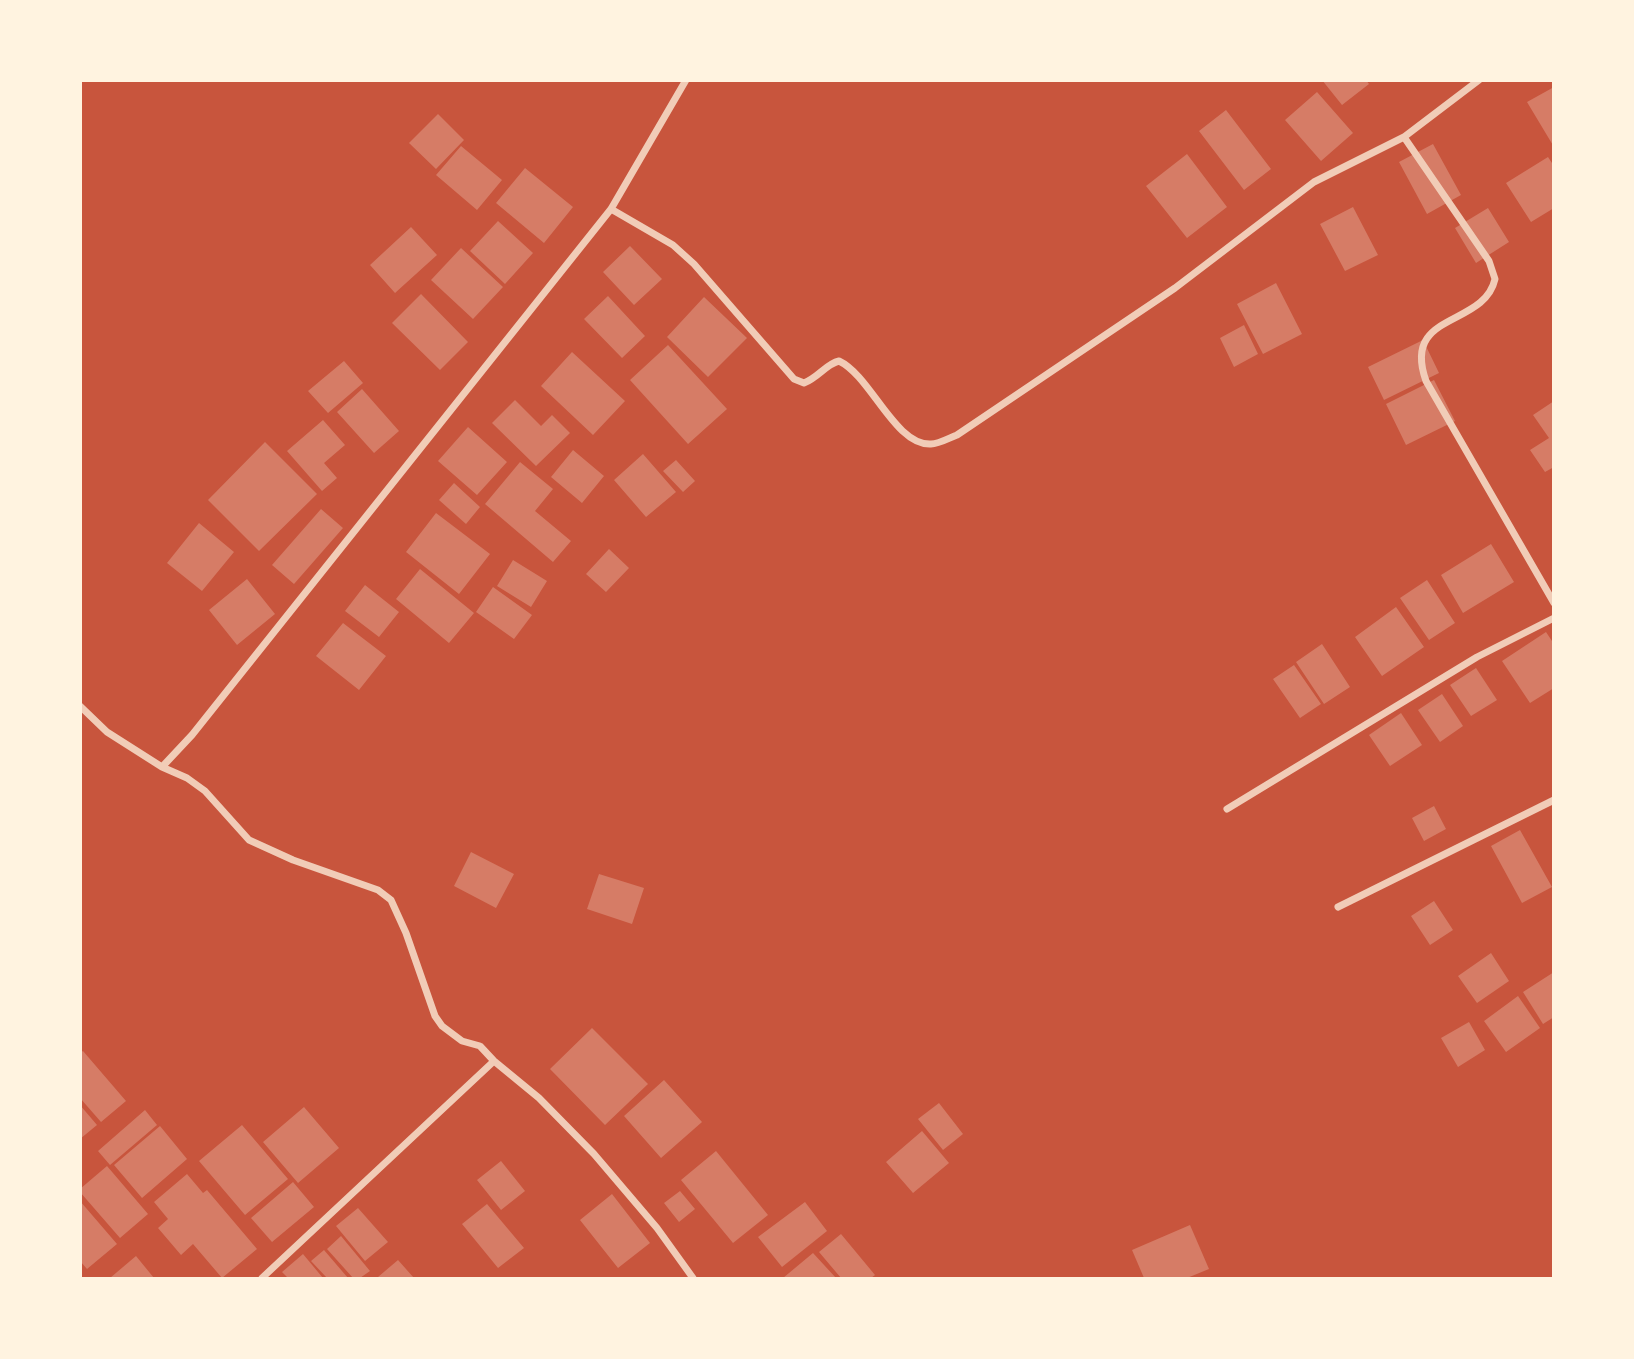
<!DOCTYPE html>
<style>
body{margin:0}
#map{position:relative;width:1634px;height:1359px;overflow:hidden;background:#c8553d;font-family:Barlow,sans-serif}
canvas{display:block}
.frame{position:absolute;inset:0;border:82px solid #fff3e0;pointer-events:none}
</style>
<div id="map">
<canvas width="1634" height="1359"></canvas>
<div class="frame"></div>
</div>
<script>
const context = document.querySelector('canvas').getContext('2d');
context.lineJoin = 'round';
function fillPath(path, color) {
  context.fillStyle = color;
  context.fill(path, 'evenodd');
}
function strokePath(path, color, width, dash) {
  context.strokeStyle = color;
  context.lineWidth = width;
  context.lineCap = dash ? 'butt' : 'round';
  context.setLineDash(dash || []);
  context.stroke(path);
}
fillPath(new Path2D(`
 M 1322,80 L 1366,80 L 1369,84 L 1342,105 Z
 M 1554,87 L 1554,147 L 1527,102 Z
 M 1317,92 L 1353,133 L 1321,161 L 1285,120 Z
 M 1226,110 L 1271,169 L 1244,190 L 1199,131 Z
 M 438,114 L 464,140 L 436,169 L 409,143 Z
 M 1433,144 L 1461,195 L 1427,214 L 1399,162 Z
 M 461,146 L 502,180 L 477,210 L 436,175 Z
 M 1187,154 L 1227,207 L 1187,238 L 1146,186 Z
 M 1548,157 L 1554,166 L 1554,208 L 1531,222 L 1506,183 Z
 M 525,168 L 573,207 L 544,243 L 496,203 Z
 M 1353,207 L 1378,255 L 1345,271 L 1320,224 Z
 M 1488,208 L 1509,242 L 1476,263 L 1455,228 Z
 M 498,221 L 533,253 L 505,284 L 470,251 Z
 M 411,227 L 437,255 L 395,293 L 370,265 Z
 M 630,246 L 662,279 L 634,305 L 603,272 Z
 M 461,248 L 503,287 L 473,319 L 431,280 Z
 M 1276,283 L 1302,334 L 1263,354 L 1237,304 Z
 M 421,294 L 468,342 L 440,370 L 392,323 Z
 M 608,296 L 645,336 L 622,358 L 584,319 Z
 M 704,297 L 747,338 L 708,377 L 667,337 Z
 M 1244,325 L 1258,354 L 1234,367 L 1220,338 Z
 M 1423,340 L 1439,373 L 1384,400 L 1368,367 Z
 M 668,345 L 727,409 L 688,444 L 630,380 Z
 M 572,352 L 625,401 L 593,435 L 541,386 Z
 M 344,361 L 363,383 L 328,413 L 308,391 Z
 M 1434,380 L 1455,421 L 1406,445 L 1386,404 Z
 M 362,389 L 399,431 L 374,453 L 337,412 Z
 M 515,400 L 541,426 L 552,415 L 570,433 L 536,466 L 492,423 Z
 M 1554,401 L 1554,467 L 1545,472 L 1530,450 L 1549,438 L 1533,415 Z
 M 323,420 L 345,445 L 324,463 L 337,478 L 322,491 L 287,451 Z
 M 468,427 L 507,462 L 477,495 L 438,461 Z
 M 265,442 L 317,494 L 259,551 L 208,500 Z
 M 573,450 L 604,476 L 582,503 L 551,477 Z
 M 643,454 L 676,492 L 646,517 L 614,480 Z
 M 676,460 L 695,481 L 683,492 L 663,471 Z
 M 520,462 L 553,489 L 535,511 L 571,541 L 553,562 L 485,504 Z
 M 454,483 L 480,507 L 466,524 L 439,500 Z
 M 321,509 L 343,528 L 294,584 L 272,565 Z
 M 436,513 L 490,554 L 459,594 L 406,552 Z
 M 199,523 L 234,552 L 202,591 L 167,563 Z
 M 1491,544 L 1514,582 L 1463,613 L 1441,575 Z
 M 609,549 L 629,568 L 606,592 L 586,574 Z
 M 513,560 L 547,581 L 531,607 L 497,586 Z
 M 420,569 L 474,613 L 449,643 L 396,599 Z
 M 247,579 L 275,614 L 237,645 L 209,610 Z
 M 1427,580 L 1455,623 L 1429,640 L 1400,598 Z
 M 365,585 L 399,612 L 379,637 L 345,611 Z
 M 493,587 L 532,615 L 514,639 L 476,612 Z
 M 1396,607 L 1424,647 L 1382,676 L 1355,637 Z
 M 343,623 L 386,656 L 359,690 L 316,656 Z
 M 1546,632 L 1554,644 L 1554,688 L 1530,703 L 1502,661 Z
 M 1322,644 L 1350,687 L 1324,704 L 1296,662 Z
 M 1294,665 L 1321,704 L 1300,718 L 1273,679 Z
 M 1476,668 L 1497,700 L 1471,716 L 1450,685 Z
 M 1442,694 L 1463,726 L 1440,742 L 1418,710 Z
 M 1401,713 L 1422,745 L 1390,766 L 1369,735 Z
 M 1434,806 L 1446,829 L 1424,841 L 1412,818 Z
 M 1520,830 L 1552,887 L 1522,903 L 1491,846 Z
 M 471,852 L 514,874 L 496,908 L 454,886 Z
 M 599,874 L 644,888 L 632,924 L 587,909 Z
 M 1434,901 L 1453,930 L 1430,945 L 1411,916 Z
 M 1491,953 L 1509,981 L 1477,1003 L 1458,976 Z
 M 1554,972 L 1554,1017 L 1543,1024 L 1523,992 Z
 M 1518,996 L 1540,1028 L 1506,1052 L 1484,1021 Z
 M 1469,1022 L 1485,1050 L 1458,1067 L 1441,1038 Z
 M 592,1028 L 648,1084 L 605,1125 L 550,1069 Z
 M 83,1051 L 126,1101 L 101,1122 L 80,1098 L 80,1053 Z
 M 664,1080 L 702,1122 L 661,1158 L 624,1116 Z
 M 939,1103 L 963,1134 L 943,1150 L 918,1119 Z
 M 80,1105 L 97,1125 L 80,1139 Z
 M 304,1107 L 339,1148 L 298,1183 L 263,1142 Z
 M 145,1110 L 157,1125 L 110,1165 L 98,1151 Z
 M 242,1125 L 288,1179 L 245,1215 L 199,1161 Z
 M 160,1126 L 187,1159 L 142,1198 L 114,1165 Z
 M 922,1131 L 949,1163 L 913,1193 L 886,1162 Z
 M 716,1151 L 768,1215 L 733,1243 L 681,1180 Z
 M 501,1161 L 525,1191 L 501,1210 L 477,1180 Z
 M 107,1166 L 148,1214 L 120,1238 L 80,1192 L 80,1189 Z
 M 187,1174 L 203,1193 L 207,1190 L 257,1249 L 222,1278 L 193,1244 L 181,1255 L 158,1228 L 168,1219 L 154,1202 Z
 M 293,1182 L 314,1207 L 272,1242 L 251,1218 Z
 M 680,1191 L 695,1209 L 679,1222 L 664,1203 Z
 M 612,1194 L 650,1243 L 618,1268 L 580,1220 Z
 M 80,1201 L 117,1244 L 87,1269 L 80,1261 Z
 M 805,1202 L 827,1231 L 782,1267 L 758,1237 Z
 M 487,1204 L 524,1248 L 498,1268 L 462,1224 Z
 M 358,1208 L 388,1242 L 365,1261 L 336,1226 Z
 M 1190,1225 L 1209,1269 L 1187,1278 L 1144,1278 L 1132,1250 Z
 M 841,1234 L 875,1275 L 871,1278 L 841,1278 L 819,1252 Z
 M 341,1236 L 370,1271 L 360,1278 L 353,1278 L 327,1249 Z
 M 324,1250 L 348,1278 L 327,1278 L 311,1261 Z
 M 813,1253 L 836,1278 L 783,1278 Z
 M 303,1254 L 323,1278 L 288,1278 L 282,1272 Z
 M 136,1256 L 154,1278 L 110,1278 Z
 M 398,1260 L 414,1278 L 379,1278 L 378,1277 Z`), '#d67c66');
strokePath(new Path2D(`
 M 686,80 L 611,209 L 192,735 L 162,767 L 187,778 L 205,791 L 249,840 L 293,860 L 378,890 L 391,900 L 406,933 L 435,1016 L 442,1026 L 462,1041 L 480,1046 L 494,1061 L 539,1098 L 594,1154 L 657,1228 L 693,1278
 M 1479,80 L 1404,137 L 1489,261 L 1495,279 C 1484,328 1401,311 1426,381 L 1554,603
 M 611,209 L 673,245 L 694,264 L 794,379 L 804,383 C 819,377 826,364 839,361 C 871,376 895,446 931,444 C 939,444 949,438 957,435 L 1175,288 L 1314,182 L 1404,137
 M 80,706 L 107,732 L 162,767
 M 1227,809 L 1477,657 L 1554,618
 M 1338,907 L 1554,800
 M 262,1278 L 494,1061`), '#f1ccb7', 7);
</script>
